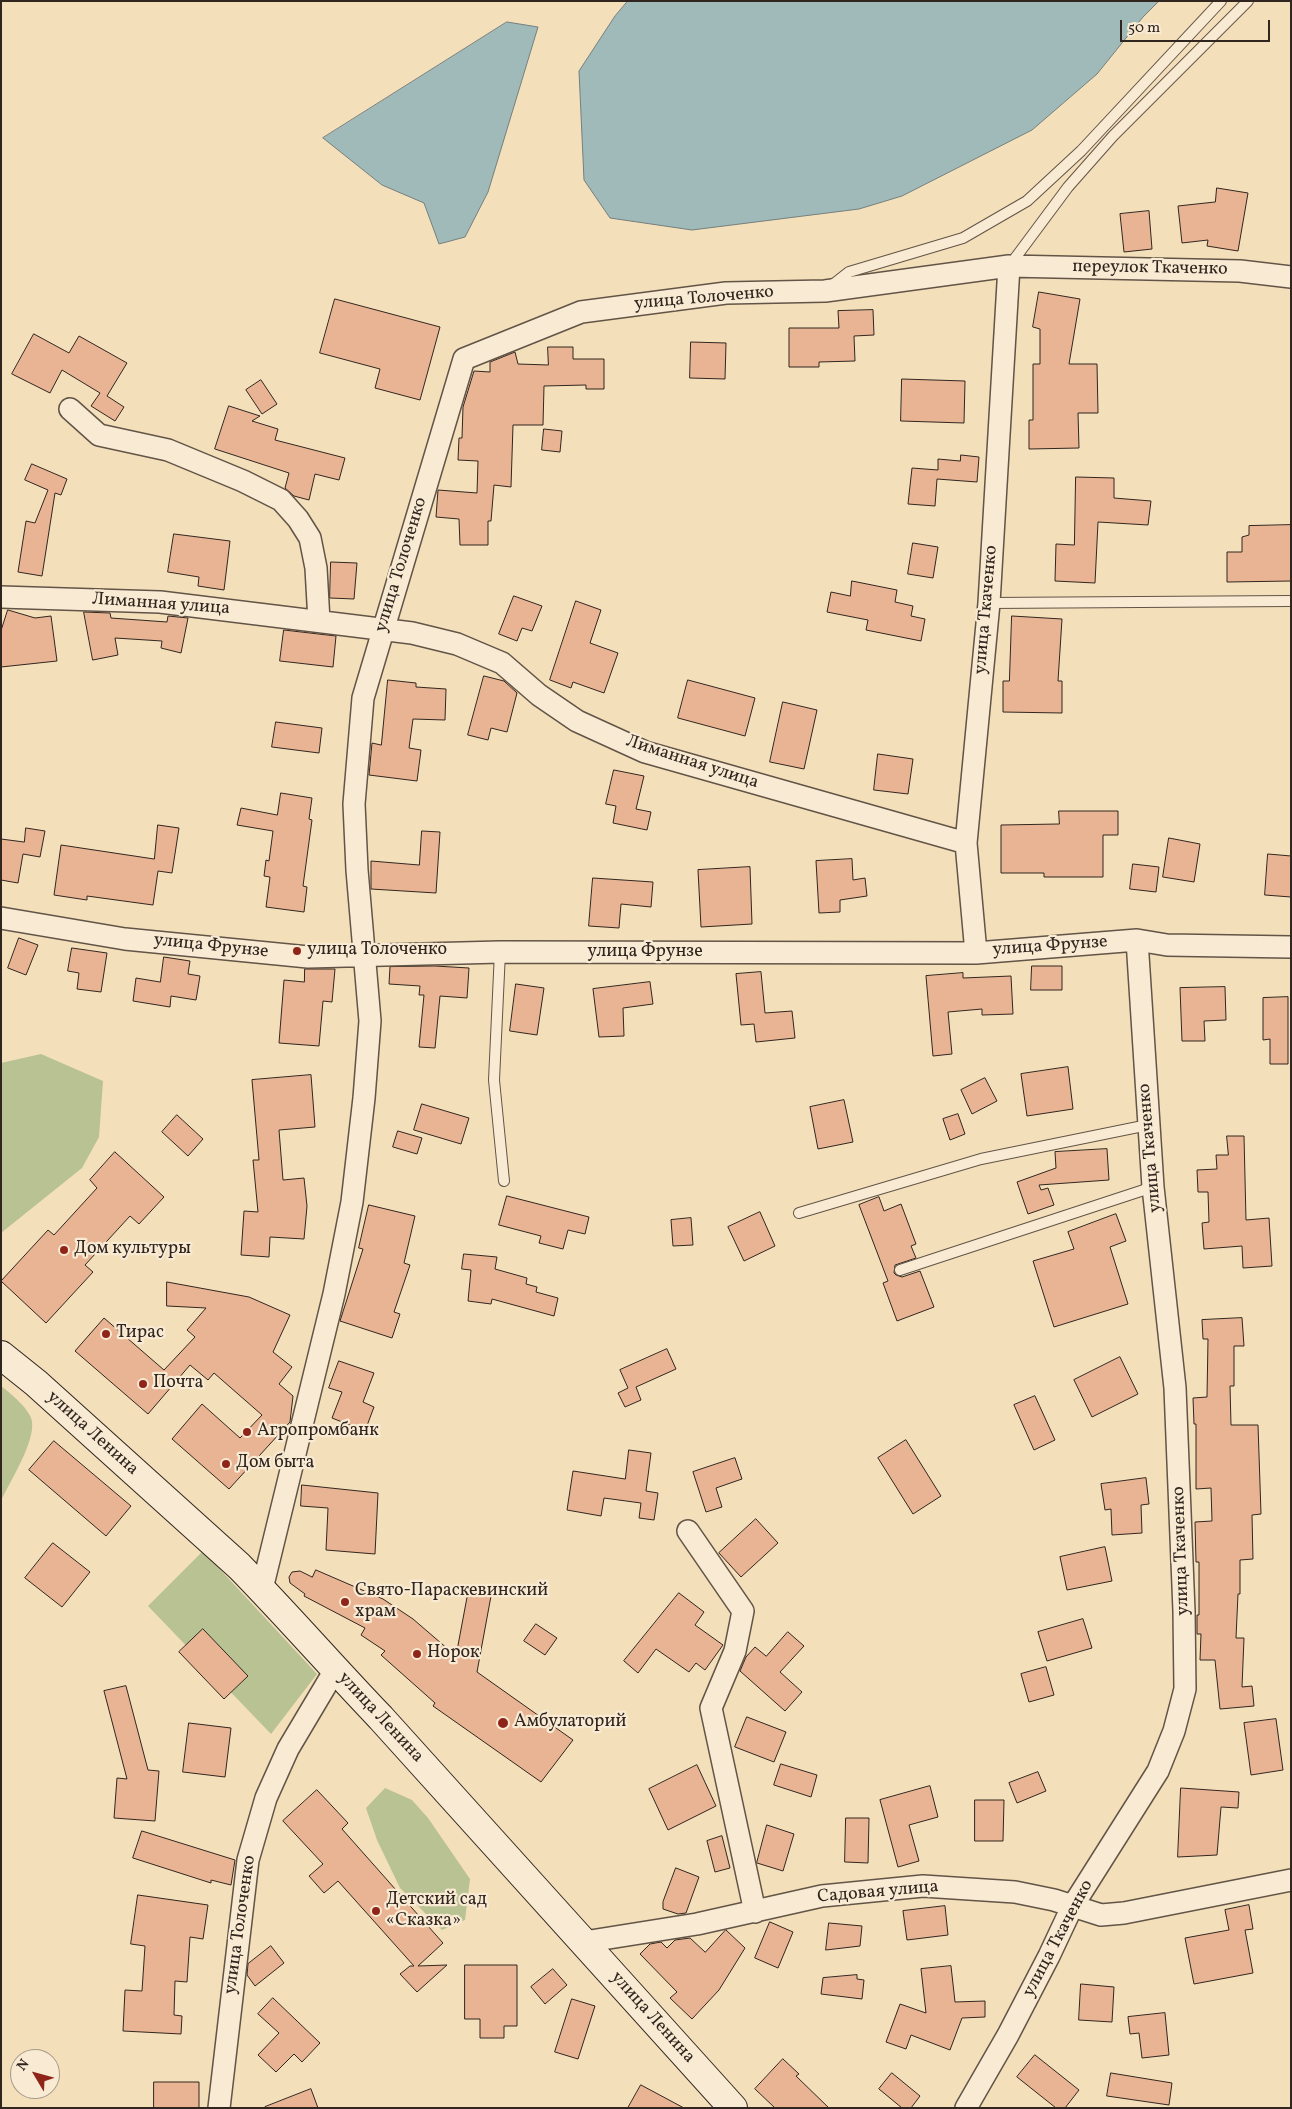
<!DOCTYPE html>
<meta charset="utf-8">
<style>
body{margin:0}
#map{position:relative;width:1292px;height:2109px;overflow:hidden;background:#f4dfbb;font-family:Vollkorn,serif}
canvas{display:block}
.frame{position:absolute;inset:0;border:2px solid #31261f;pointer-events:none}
.north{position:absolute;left:10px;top:2049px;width:50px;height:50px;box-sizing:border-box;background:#f8ead3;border:1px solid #a89c8b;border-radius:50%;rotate:307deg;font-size:14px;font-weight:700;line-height:20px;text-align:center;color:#31261f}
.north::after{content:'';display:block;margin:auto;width:18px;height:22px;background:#8f2418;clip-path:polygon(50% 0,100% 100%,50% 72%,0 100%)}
.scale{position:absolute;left:1120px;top:20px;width:150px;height:22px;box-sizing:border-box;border:2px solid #31261f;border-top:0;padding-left:6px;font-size:15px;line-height:18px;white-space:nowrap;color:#31261f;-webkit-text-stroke:4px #f8ead3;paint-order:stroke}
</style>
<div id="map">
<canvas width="1292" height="2109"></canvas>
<div class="frame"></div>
<div class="north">N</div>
<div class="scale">50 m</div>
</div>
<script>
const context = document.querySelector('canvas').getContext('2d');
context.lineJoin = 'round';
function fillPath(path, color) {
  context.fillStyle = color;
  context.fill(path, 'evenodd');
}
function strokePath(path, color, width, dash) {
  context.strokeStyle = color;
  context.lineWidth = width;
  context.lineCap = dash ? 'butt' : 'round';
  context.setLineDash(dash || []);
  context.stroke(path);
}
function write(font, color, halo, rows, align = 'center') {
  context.font = font + ' Vollkorn,serif';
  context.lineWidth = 4.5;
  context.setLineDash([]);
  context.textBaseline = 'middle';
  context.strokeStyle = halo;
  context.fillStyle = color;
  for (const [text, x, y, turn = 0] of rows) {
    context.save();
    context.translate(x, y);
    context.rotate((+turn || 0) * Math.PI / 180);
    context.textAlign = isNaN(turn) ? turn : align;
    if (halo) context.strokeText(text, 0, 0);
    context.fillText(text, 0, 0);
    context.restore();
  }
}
fillPath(new Path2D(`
 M 41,1054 L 103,1081 L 99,1137 L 82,1168 L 1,1233 L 1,1063 Z
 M 1,1386 C 11,1394 29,1408 32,1421 C 35,1443 10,1481 1,1501 Z
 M 203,1551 L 317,1674 L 271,1734 L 148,1606 Z
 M 385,1788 L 412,1800 L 428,1818 L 470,1879 L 465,1920 L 442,1930 L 400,1888 L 377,1840 L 366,1808 Z`), '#b8c293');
const water = new Path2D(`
 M 628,1 L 1159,1 L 1143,17 L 1097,74 L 1032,130 L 902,196 L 859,209 L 692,230 L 610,218 L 584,180 L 579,71 L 615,16 Z
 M 507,22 L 538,27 L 488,192 L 465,237 L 439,244 L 424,203 L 382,185 L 323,138 Z`);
fillPath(water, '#a0baba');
strokePath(water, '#747f7c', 1);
const building = new Path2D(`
 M 1217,188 L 1248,193 L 1238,251 L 1207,246 L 1208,240 L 1182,243 L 1178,206 L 1215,202 Z
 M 1149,211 L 1152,249 L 1124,252 L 1120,214 Z
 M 1039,292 L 1080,299 L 1069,364 L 1097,364 L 1098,413 L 1078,413 L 1079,448 L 1029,449 L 1029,420 L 1033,420 L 1033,364 L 1040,364 L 1040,329 L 1033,327 Z
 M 335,299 L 440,327 L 420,400 L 375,388 L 380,369 L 320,353 Z
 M 873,310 L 874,335 L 854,336 L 855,361 L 819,362 L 819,367 L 789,367 L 789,328 L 839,328 L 838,311 Z
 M 34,334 L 69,353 L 79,336 L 127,363 L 107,396 L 124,407 L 115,421 L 91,406 L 100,393 L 62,370 L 50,393 L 12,374 Z
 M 691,342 L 726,343 L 725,379 L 690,378 Z
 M 548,347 L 573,347 L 573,359 L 604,359 L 604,389 L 586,389 L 586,385 L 544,386 L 543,425 L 513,425 L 511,487 L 494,485 L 491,521 L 488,521 L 488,545 L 460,545 L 459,519 L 436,517 L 438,490 L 477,493 L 478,461 L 458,460 L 459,438 L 462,438 L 463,407 L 474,371 L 490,372 L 490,362 L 515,352 L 518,364 L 548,365 Z
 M 902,379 L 965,381 L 964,423 L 901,421 Z
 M 261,380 L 277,404 L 262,414 L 246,390 Z
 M 229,406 L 260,416 L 252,421 L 278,429 L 275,440 L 345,458 L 339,480 L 315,474 L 309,500 L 294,496 L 285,488 L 289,473 L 215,449 Z
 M 544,429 L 562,431 L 560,452 L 542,450 Z
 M 961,455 L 979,457 L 977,482 L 937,479 L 935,506 L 908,504 L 912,468 L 938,470 L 938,459 L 960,461 Z
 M 32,464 L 67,479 L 61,495 L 55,493 L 42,576 L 18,572 L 26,521 L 35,523 L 48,490 L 25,480 Z
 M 1076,477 L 1114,478 L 1114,498 L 1151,501 L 1148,525 L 1098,522 L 1095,583 L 1055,581 L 1056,544 L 1074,545 Z
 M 1291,525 L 1291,581 L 1227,582 L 1227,552 L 1242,552 L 1242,537 L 1249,535 L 1249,526 Z
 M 174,534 L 230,541 L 224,590 L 198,586 L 199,577 L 168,572 Z
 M 913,543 L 938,547 L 933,578 L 908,574 Z
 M 331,562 L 357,563 L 354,599 L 330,598 Z
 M 852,581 L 897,590 L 895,602 L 913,606 L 911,616 L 925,619 L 921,641 L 866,630 L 868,620 L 827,612 L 831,592 L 850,596 Z
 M 514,596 L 542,606 L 532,631 L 522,628 L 517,641 L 499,634 Z
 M 576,601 L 601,610 L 590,643 L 618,653 L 604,693 L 573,682 L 571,688 L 550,680 Z
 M 8,610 L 35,618 L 51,616 L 57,661 L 1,667 L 1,631 Z
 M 84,612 L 110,613 L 111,618 L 167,622 L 168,616 L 188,618 L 181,653 L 161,648 L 162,641 L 115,638 L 118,655 L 93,660 Z
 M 1012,616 L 1062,619 L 1058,681 L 1062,681 L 1062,713 L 1003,712 L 1003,681 L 1009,681 Z
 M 284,630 L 336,636 L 333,667 L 280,661 Z
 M 484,676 L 504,681 L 517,693 L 507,732 L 491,728 L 488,740 L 468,735 Z
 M 388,680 L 416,683 L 416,687 L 446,689 L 445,720 L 413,719 L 409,748 L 421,750 L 417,781 L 369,775 L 372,743 L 381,745 Z
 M 688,680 L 755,698 L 745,736 L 678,718 Z
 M 783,702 L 817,710 L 804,769 L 770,762 Z
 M 276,722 L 322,728 L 319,753 L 272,747 Z
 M 878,754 L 913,759 L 908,794 L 874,790 Z
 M 614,770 L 644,776 L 636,809 L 651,812 L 647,830 L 613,823 L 616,806 L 606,804 Z
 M 281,793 L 312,798 L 309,819 L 312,820 L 303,886 L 307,887 L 304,912 L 266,907 L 270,877 L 264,876 L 266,860 L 269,861 L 273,831 L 237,825 L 241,808 L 277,815 Z
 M 1059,811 L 1118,811 L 1118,835 L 1103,835 L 1103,877 L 1044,877 L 1044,873 L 1001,873 L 1001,825 L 1059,824 Z
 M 158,825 L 179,828 L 172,873 L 158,871 L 153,905 L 87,896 L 87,900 L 54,895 L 61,845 L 154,859 Z
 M 26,828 L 45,831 L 40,857 L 23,854 L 18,883 L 1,880 L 1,839 L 24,842 Z
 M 422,831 L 440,832 L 436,893 L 371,889 L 371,861 L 419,865 Z
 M 1169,838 L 1200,844 L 1194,882 L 1163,877 Z
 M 1268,854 L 1291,856 L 1291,897 L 1265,895 Z
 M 852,859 L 853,880 L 865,878 L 867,896 L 840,900 L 840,912 L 819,913 L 816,861 Z
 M 1133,864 L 1159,867 L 1156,892 L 1130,889 Z
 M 750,867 L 752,924 L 701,927 L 698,870 Z
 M 593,878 L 653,882 L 651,907 L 621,904 L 619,928 L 589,926 Z
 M 19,938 L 38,945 L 26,975 L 8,968 Z
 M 72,948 L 107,953 L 101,992 L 77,989 L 79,973 L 68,971 Z
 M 164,957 L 190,961 L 188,974 L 200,976 L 196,1000 L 171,996 L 170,1007 L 133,1001 L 136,978 L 160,982 Z
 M 435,966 L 469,968 L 467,998 L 440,996 L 435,1048 L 419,1047 L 424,995 L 419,995 L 420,986 L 389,984 L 390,967 Z
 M 1032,966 L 1062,966 L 1062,990 L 1031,990 Z
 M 305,969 L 335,969 L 332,1002 L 323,1001 L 319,1046 L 279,1043 L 284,980 L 304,982 Z
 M 761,972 L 765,1013 L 792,1011 L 795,1038 L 756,1042 L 754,1024 L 741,1025 L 736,974 Z
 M 963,973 L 963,978 L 1011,976 L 1013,1014 L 982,1015 L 982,1009 L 948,1012 L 952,1054 L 933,1056 L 926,976 Z
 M 650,982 L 653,1004 L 623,1008 L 624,1036 L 599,1037 L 593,989 Z
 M 516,984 L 544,988 L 537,1035 L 510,1031 Z
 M 1225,987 L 1226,1020 L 1204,1021 L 1205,1041 L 1182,1041 L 1180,988 Z
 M 1288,997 L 1288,1064 L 1270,1064 L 1270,1039 L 1263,1040 L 1263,998 Z
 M 1068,1067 L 1073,1109 L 1027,1116 L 1021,1074 Z
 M 311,1075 L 315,1127 L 279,1130 L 283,1180 L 304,1178 L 307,1206 L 304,1239 L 270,1237 L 269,1257 L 241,1255 L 244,1211 L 258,1212 L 253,1160 L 259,1160 L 252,1080 Z
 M 985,1078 L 997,1101 L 972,1114 L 961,1090 Z
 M 844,1100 L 853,1142 L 818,1149 L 810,1107 Z
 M 422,1104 L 469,1118 L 461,1144 L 414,1130 Z
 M 958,1114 L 965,1134 L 950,1140 L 943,1119 Z
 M 177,1115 L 203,1139 L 188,1156 L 162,1132 Z
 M 398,1131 L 422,1138 L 417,1154 L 393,1147 Z
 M 1227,1136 L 1244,1136 L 1246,1220 L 1269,1218 L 1272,1266 L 1243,1268 L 1242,1246 L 1204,1249 L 1202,1223 L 1209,1222 L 1208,1192 L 1198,1192 L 1197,1170 L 1217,1169 L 1216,1155 L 1228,1155 Z
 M 1107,1149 L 1109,1180 L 1039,1185 L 1041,1190 L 1048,1188 L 1054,1205 L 1028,1214 L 1017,1182 L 1056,1168 L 1055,1152 Z
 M 115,1152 L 164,1197 L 139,1224 L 130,1216 L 85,1265 L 93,1272 L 46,1323 L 1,1281 L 48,1230 L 54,1235 L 97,1188 L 90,1180 Z
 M 507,1196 L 589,1217 L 585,1234 L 568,1230 L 563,1249 L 539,1243 L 541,1236 L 499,1225 Z
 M 879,1197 L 884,1211 L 901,1204 L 916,1244 L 911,1246 L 916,1258 L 895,1265 L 894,1273 L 896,1275 L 902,1277 L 920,1271 L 934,1307 L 897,1321 L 883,1283 L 888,1281 L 859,1205 Z
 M 369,1205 L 415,1216 L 404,1263 L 410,1265 L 394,1312 L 400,1314 L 392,1338 L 340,1321 L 363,1249 L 359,1248 Z
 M 760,1212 L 775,1246 L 744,1261 L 728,1227 Z
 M 1116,1214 L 1126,1241 L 1110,1247 L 1128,1304 L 1054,1327 L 1033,1261 L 1074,1249 L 1068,1232 Z
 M 691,1218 L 693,1245 L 673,1246 L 671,1220 Z
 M 464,1254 L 497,1257 L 495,1269 L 527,1278 L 526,1284 L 537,1287 L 536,1292 L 558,1298 L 554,1316 L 492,1299 L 491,1304 L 468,1301 L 471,1270 L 462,1269 Z
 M 167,1282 L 249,1297 L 290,1315 L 273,1352 L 292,1367 L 279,1384 L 293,1396 L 290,1422 L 229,1489 L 172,1439 L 202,1404 L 240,1438 L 262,1415 L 214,1373 L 208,1380 L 190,1365 L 148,1414 L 75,1351 L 104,1318 L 164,1370 L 195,1337 L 187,1330 L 206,1308 L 167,1306 Z
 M 1242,1318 L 1244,1346 L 1234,1346 L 1234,1386 L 1230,1386 L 1231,1425 L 1258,1425 L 1261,1514 L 1252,1515 L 1253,1559 L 1240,1560 L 1240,1594 L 1238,1594 L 1236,1638 L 1244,1638 L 1242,1687 L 1252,1686 L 1254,1706 L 1220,1709 L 1215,1660 L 1200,1660 L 1201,1634 L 1197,1634 L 1197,1615 L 1199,1615 L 1199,1562 L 1196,1562 L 1195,1522 L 1212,1521 L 1211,1488 L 1196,1489 L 1196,1424 L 1194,1424 L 1193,1398 L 1207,1397 L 1208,1339 L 1203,1339 L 1202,1320 Z
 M 667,1349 L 676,1369 L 636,1387 L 641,1400 L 625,1407 L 618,1393 L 628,1388 L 620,1370 Z
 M 1120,1357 L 1138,1394 L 1092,1417 L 1074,1380 Z
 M 339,1361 L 374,1373 L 363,1402 L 374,1407 L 365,1431 L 332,1418 L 342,1392 L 329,1388 Z
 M 1035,1396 L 1055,1440 L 1034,1450 L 1014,1405 Z
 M 906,1440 L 941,1496 L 913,1514 L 878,1458 Z
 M 54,1441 L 131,1506 L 106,1536 L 29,1470 Z
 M 629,1450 L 651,1453 L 646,1491 L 658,1493 L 654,1520 L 639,1518 L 641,1503 L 604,1498 L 601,1516 L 567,1510 L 573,1471 L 625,1479 Z
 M 735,1458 L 742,1479 L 716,1488 L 722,1507 L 706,1512 L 693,1472 Z
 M 1146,1478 L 1149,1504 L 1141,1505 L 1142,1533 L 1112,1535 L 1111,1509 L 1105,1510 L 1101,1484 Z
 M 302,1485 L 378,1493 L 375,1554 L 326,1550 L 328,1508 L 301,1506 Z
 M 756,1519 L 778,1543 L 741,1577 L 719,1553 Z
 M 53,1543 L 90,1572 L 62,1607 L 25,1578 Z
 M 1105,1547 L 1112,1581 L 1067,1590 L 1060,1557 Z
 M 316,1570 L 383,1599 L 413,1619 L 456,1656 L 468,1592 L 491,1596 L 477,1672 L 573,1740 L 541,1782 L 433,1706 L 435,1703 L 381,1655 L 385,1651 L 361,1635 L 365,1628 L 304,1596 L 305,1594 L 290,1583 L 289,1577 L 292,1572 L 300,1571 L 312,1577 Z
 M 679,1593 L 704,1612 L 695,1625 L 723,1645 L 705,1670 L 696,1663 L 689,1672 L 656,1649 L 638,1673 L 624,1661 Z
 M 1083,1619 L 1092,1648 L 1047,1661 L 1038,1632 Z
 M 536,1624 L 557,1638 L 545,1655 L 524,1641 Z
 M 203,1629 L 248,1676 L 224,1699 L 179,1652 Z
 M 788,1632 L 804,1646 L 780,1672 L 802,1692 L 785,1711 L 740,1671 L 746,1657 L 755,1647 L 766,1656 Z
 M 1046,1667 L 1054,1695 L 1029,1702 L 1021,1674 Z
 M 126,1686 L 148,1770 L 159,1771 L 155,1821 L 114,1818 L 117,1778 L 127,1779 L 104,1691 Z
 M 747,1717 L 786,1732 L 774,1762 L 735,1747 Z
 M 1276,1719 L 1283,1770 L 1251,1775 L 1244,1723 Z
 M 189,1723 L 231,1728 L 225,1777 L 183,1772 Z
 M 781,1764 L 817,1775 L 811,1797 L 774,1785 Z
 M 697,1765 L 716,1806 L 668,1830 L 649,1789 Z
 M 1038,1772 L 1046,1791 L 1017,1803 L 1009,1783 Z
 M 930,1786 L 938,1817 L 909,1825 L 919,1861 L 898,1867 L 880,1800 Z
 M 1181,1788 L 1239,1792 L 1238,1808 L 1221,1807 L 1217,1855 L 1178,1857 Z
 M 317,1790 L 348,1823 L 342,1829 L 443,1943 L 418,1966 L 447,1965 L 417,1992 L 400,1974 L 410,1966 L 414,1966 L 338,1881 L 324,1893 L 309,1876 L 323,1864 L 283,1821 Z
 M 975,1800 L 1004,1800 L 1003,1841 L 975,1841 Z
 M 846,1818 L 869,1818 L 868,1863 L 845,1862 Z
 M 767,1825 L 794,1834 L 783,1871 L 757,1863 Z
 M 142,1831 L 235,1860 L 231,1885 L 211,1880 L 211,1883 L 133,1858 Z
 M 722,1836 L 730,1868 L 715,1872 L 707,1841 Z
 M 676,1868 L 699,1877 L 686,1913 L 678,1914 L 663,1909 L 663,1902 Z
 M 138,1895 L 208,1905 L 203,1939 L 190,1937 L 187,1982 L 175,1981 L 174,2015 L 182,2016 L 181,2034 L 123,2031 L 125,1990 L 142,1991 L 145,1946 L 131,1944 Z
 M 1249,1905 L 1253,1929 L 1245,1930 L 1253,1973 L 1194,1984 L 1185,1938 L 1229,1930 L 1225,1910 Z
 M 945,1906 L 948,1935 L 907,1940 L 903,1911 Z
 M 770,1922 L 793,1932 L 778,1968 L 755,1958 Z
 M 829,1923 L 862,1926 L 860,1946 L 826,1950 Z
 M 726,1930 L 745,1948 L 719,1990 L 692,2019 L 670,1998 L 677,1992 L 640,1954 L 650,1944 L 661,1942 L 667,1948 L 675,1940 L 690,1938 L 705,1952 Z
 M 271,1946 L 284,1963 L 255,1986 L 247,1975 L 248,1964 Z
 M 465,1965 L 517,1965 L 517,2026 L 504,2026 L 504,2038 L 480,2038 L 480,2019 L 465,2019 Z
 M 951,1966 L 955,2002 L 985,2001 L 985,2017 L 962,2018 L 950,2050 L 911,2035 L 906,2049 L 886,2042 L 900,2004 L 926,2013 L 921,1969 Z
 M 553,1969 L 567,1985 L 545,2004 L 531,1987 Z
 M 857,1975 L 857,1979 L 864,1980 L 862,1999 L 821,1994 L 823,1978 Z
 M 1081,1984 L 1114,1987 L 1112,2022 L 1079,2020 Z
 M 273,1998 L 320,2043 L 302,2062 L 294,2054 L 276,2072 L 258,2055 L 279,2033 L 258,2014 Z
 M 572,1999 L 595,2006 L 578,2059 L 555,2052 Z
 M 1165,2013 L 1169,2055 L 1142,2058 L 1139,2033 L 1130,2034 L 1128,2017 Z
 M 1035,2055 L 1079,2090 L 1065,2108 L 1056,2108 L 1017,2077 Z
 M 783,2059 L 799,2074 L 796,2076 L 829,2108 L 775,2108 L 755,2089 Z
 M 892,2073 L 920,2096 L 911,2108 L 902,2108 L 879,2089 Z
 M 1111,2073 L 1172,2083 L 1169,2105 L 1107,2096 Z
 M 154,2082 L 199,2082 L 199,2108 L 154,2108 Z
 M 641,2085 L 684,2108 L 628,2108 Z
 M 311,2089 L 318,2108 L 265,2108 L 265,2107 Z`);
fillPath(building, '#e8b493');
strokePath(building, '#31261f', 1);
const lane = new Path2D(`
 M 1010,265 L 1068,187 L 1113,136 L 1248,1
 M 830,287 L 849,272 L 963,238 L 1027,201 L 1081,151 L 1221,1
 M 989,603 L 1291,601
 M 500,952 L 494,1080 L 504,1181
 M 799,1213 L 981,1159 L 1148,1125
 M 900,1270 L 1153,1187`);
const street = new Path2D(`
 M 70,409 L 99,435 L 168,450 L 243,481 L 281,500 L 298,519 L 310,538 L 316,568 L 319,621
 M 1,597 L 160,602 L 412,633 L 457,644 L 502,663 L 539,695 L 577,721 L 645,752 L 966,843
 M 1,918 L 125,939 L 308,957 L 500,952 L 976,953 L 1137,940 L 1167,945 L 1291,947
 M 976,953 L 966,843 L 989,603 L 1009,266
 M 688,1531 L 743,1611 L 735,1651 L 711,1708 L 755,1912
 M 262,1589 L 334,1294 L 352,1202 L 364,1098 L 370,1021 L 357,870 L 354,804 L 363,698 L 464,359 L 581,312 L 726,293 L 825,291 L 1009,266 L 1240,271 L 1291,277
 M 584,1942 L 697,1924 L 822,1896 L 923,1886 L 1015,1892 L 1054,1900 L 1101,1915 L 1124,1913 L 1291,1880
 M 219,2108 L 248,1860 L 266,1798 L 288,1749 L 335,1670
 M 966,2108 L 1008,2035 L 1049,1956 L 1072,1907 L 1158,1771 L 1174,1731 L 1185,1689 L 1184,1611 L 1175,1388 L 1153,1187 L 1137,940`);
const secondary = new Path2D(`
 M 1,1355 L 36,1383 L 239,1566 C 287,1615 333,1668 381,1718 L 733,2108`);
strokePath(lane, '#625446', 12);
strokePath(street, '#625446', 24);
strokePath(secondary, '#31261f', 30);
strokePath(lane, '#f8ead3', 10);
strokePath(street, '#f8ead3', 21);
strokePath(secondary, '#f8ead3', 28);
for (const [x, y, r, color] of [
 [297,951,5,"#8f2418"],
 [64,1250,5,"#8f2418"],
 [106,1334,5,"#8f2418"],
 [143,1384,5,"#8f2418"],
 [247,1432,5,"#8f2418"],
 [226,1464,5,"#8f2418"],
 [345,1602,5,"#8f2418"],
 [417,1654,5,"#8f2418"],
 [503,1723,6,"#8f2418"],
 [376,1911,5,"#8f2418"]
]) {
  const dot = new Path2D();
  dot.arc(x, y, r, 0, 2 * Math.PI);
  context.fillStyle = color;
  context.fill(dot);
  strokePath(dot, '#f8ead3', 2);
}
write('18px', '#31261f', '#f8ead3', [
 ["переулок Ткаченко",1150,269,1],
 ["улица Толоченко",704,299,-5],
 ["улица Толоченко",402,565,-73],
 ["Лиманная улица",161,605,4],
 ["улица Ткаченко",987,610,-85],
 ["Лиманная улица",692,763,18],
 ["улица Фрунзе",211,947,6],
 ["улица Фрунзе",1050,947,-4],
 ["улица Фрунзе",645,953],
 ["улица Ткаченко",1151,1148,-95],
 ["улица Ленина",92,1434,42],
 ["улица Ткаченко",1182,1551,-92],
 ["улица Ленина",380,1718,47],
 ["Садовая улица",878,1893,-5],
 ["улица Толоченко",241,1925,-82],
 ["улица Ткаченко",1059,1939,-62],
 ["улица Ленина",652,2018,48]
]);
write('18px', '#31261f', '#f8ead3', [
 ["улица Толоченко",307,951],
 ["Дом культуры",74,1250],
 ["Тирас",116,1334],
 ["Почта",153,1384],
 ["Агропромбанк",257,1432],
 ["Дом быта",236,1464],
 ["Свято-Параскевинский",355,1592],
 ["храм",355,1613],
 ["Норок",427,1654],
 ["Амбулаторий",514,1723],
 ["Детский сад",386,1901],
 ["«Сказка»",386,1922]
], 'left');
</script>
